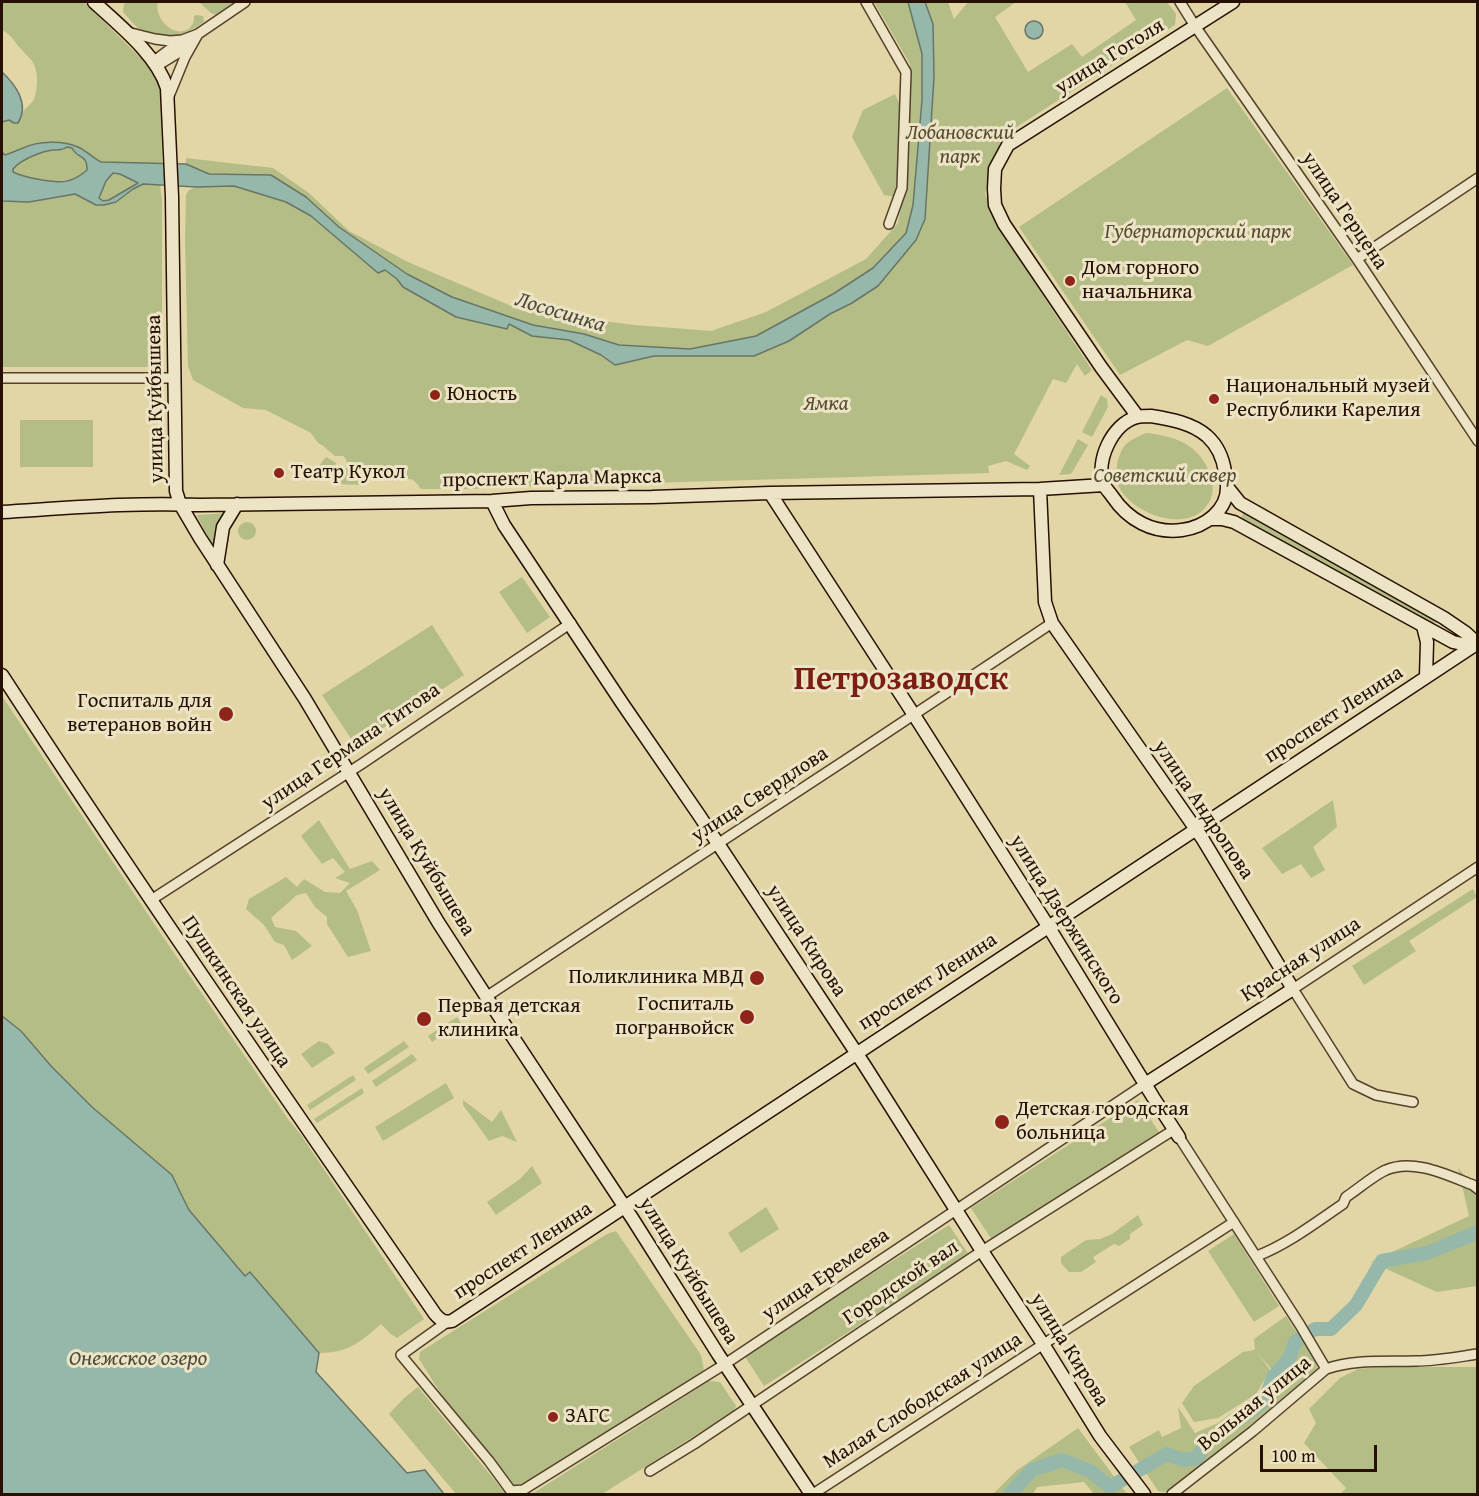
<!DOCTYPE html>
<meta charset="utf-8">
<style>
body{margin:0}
#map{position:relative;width:1479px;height:1496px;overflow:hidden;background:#e2d5a6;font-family:"Gentium Book Plus",serif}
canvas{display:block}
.frame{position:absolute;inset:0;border:3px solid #261002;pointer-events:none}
.scale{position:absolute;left:1260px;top:1445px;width:117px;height:27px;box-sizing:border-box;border:3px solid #261002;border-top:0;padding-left:8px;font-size:18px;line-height:21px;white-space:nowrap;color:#261002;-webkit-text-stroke:4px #ece4c5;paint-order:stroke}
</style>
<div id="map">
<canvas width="1479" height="1496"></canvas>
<div class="frame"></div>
<div class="scale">100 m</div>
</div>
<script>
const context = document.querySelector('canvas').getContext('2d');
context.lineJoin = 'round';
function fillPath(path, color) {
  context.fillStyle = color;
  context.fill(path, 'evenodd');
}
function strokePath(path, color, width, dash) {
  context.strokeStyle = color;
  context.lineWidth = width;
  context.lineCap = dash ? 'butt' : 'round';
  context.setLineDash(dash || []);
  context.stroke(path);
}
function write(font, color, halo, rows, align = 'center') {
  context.font = font + ' "Gentium Book Plus",serif';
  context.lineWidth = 6;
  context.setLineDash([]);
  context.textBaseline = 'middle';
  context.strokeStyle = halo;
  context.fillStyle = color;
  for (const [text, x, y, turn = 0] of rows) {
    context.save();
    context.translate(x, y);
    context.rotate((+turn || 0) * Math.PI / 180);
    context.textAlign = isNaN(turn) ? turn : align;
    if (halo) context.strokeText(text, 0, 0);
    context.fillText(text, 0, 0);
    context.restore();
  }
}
fillPath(new Path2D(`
 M 2,2 L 84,2 L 152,69 L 159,81 L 161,92 L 162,163 L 145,164 L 101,162 L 94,159 L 85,150 L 75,145 L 58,143 L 23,147 L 12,153 L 5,155 L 2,152 L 2,122 L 21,118 C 23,107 30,107 34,99 C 38,88 39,71 32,61 C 29,57 25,54 22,50 C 13,41 14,37 2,30 Z
 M 127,2 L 158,2 C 153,22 181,42 192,25 C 194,23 194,19 194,16 L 196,15 L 203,16 L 204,22 C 188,33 173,39 154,35 C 149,34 144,32 140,30 C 134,25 129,18 123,12 L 124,4 Z
 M 199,2 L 233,2 L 233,4 L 218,16 L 211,13 Z
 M 874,2 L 908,2 L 922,54 L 922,100 L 913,205 L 906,233 L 873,268 L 833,294 L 756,336 L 690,349 L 619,345 L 584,334 L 533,325 L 452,297 L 407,274 L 339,227 L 306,197 L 271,175 L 209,174 L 186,164 L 186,158 L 273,168 L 309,193 L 349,231 L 408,262 L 523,311 L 635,325 L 711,331 L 766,312 L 866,259 L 898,223 L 902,198 L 884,195 L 852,137 L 863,110 L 895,94 L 909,124 L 910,64 Z
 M 925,2 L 948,2 L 954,19 L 968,2 L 1016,2 L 995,17 L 1028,72 L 1072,44 L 1082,57 L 1136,20 L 1125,2 L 1167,2 L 1176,14 L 1175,25 L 1015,128 L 992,160 L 985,194 L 1002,233 L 1092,370 L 1085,376 L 1077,364 L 1066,383 L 1053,379 L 1014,454 L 1030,466 L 1027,470 L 1006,461 L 988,466 L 989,473 L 510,487 L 471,489 L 421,489 C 418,485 415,480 410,479 C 407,479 404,481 401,481 C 381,480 365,473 347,464 L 346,459 L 343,456 L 335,456 L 322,445 L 318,443 L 311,433 L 266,410 L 243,408 L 193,380 L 188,366 L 185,242 L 186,195 L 189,190 L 196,187 L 234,186 L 286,202 L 311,216 L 397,279 L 403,287 L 507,329 L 508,324 L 533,336 L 569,340 L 601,355 L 615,365 L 654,356 L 754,356 L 852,303 L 878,286 L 916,240 L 925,219 L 934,77 L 933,24 Z
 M 1227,88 L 1353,265 L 1208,346 L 1187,340 L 1120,375 L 1019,227 Z
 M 67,147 L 72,148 C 78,160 87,153 87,170 C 71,184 62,183 42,180 C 32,178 22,177 13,172 L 13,169 C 20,160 42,151 53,150 C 58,149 62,150 67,147 Z
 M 113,173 L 120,174 L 138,183 L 109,200 L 103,201 L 99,199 L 106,181 Z
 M 143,184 L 160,185 L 162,200 L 162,367 L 2,367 L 2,201 L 30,202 L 75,194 L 95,205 L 116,202 L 133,189 Z
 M 1101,395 L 1107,399 L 1108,407 L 1092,437 L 1082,432 Z
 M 20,420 L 93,420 L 93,467 L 20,467 Z
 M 1146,433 C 1178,436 1204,447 1212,481 C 1214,492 1212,501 1203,510 C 1180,533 1123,510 1116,479 C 1116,475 1117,469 1117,465 C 1118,458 1121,450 1126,444 C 1132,439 1140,436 1146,433 Z
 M 1078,439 L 1088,445 L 1071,474 L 1059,475 Z
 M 326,457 L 336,463 L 332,482 L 320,477 L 319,466 Z
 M 340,465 C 351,471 359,474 364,485 L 336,484 Z
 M 1244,512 L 1434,616 L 1437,622 L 1430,624 L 1241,518 Z
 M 228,513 L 215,550 L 197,516 L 198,515 Z
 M238 531a9 9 0 1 1 18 0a9 9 0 1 1-18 0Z
 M 522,577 L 550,617 L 527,633 L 499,592 Z
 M 432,625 L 464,675 L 356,746 L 322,695 Z
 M 2,696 L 163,937 L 288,1119 L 301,1135 L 424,1319 L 397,1338 L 391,1334 L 381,1324 C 360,1342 349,1353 319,1353 L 251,1272 L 246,1277 L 189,1210 L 181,1194 L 172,1175 L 92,1107 L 51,1066 L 21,1031 L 2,1016 Z
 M 1333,800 L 1337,827 L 1313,847 L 1325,870 L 1311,878 L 1301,864 L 1282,874 L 1262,848 Z
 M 319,820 L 350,869 L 372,861 L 380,870 L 346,891 L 357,910 L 371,951 L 348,957 L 327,924 L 327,917 L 315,907 L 306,893 L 297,895 L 271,918 L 275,927 L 296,931 L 312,946 L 292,960 L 284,945 L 275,942 L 264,925 L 246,909 L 249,899 L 286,877 L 297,887 L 304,879 L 325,892 L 340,893 L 350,883 L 335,878 L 345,872 L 333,858 L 322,864 L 301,836 Z
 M 1473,889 L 1477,897 L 1409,941 L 1416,951 L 1364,985 L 1352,966 Z
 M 457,1017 L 461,1023 L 432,1042 L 428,1036 Z
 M 319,1041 L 328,1044 L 335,1053 L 312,1068 L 301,1054 Z
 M 404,1041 L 409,1047 L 368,1074 L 364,1068 Z
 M 412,1054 L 417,1060 L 376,1087 L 372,1081 Z
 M 353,1075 L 356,1080 L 310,1110 L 307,1105 Z
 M 446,1083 L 454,1098 L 383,1141 L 375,1127 Z
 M 362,1088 L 364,1093 L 317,1123 L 314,1119 Z
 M 463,1100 L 492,1122 L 501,1110 L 517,1142 L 502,1136 L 489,1141 L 463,1105 Z
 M 1138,1100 L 1159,1132 L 992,1240 L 971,1208 Z
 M 532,1166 L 542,1183 L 496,1215 L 487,1202 L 520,1179 Z
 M 1458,1168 L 1467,1178 L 1477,1195 L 1477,1286 L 1437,1292 L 1371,1262 L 1469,1216 Z
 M 766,1207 L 779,1229 L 741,1253 L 728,1233 Z
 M 1138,1215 L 1143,1225 L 1130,1234 L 1130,1239 L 1119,1246 L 1114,1244 L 1093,1257 L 1096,1262 L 1081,1272 L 1069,1272 L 1061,1263 L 1061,1257 L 1086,1240 L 1100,1239 L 1112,1234 Z
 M 949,1225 L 969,1255 L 764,1386 L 744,1355 Z
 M 616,1231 L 701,1355 L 704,1370 L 532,1481 L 513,1486 L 443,1397 L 419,1359 L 420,1352 L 607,1234 Z
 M 1234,1234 L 1279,1306 L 1254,1322 L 1208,1251 Z
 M 1286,1316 L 1315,1360 L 1318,1371 L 1170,1490 L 1164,1492 L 1158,1491 L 1129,1447 L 1159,1430 L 1162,1437 L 1181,1428 L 1178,1407 L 1195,1433 L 1218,1423 L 1258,1394 L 1272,1370 L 1257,1352 L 1270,1370 L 1256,1394 L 1218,1418 L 1194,1422 L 1182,1403 L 1194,1386 L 1243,1352 L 1255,1350 L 1254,1339 Z
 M 1381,1367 L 1477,1367 L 1477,1494 L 1340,1494 L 1346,1488 L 1304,1443 L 1316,1423 L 1309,1409 L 1340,1378 L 1358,1369 Z
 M 709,1381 L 720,1382 L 736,1406 L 734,1411 L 602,1494 L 532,1494 Z
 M 418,1387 L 506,1494 L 456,1494 L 389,1414 L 404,1398 Z
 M 1078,1428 L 1127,1494 L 1094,1494 L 1084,1482 L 1037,1487 L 1033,1494 L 993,1494 L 1016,1471 Z`), '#b4bd86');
const water = new Path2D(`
 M 908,2 L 925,2 L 933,24 L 934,77 L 925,219 L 916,240 L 878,286 L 852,303 L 830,314 L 789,341 L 754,356 L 654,356 L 615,365 L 601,355 L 569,340 L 532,336 L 509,324 L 507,329 L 456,317 L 403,287 L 397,279 L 385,270 L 378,273 L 311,216 L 286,202 L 234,186 L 196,187 L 143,184 L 133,189 L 116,202 L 104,205 L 96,205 L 75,194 L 29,202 L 2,201 L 2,152 L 5,155 C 12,153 17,150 23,148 C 38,141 63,140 78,147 C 87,151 93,158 101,162 L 186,164 L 209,174 L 271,175 L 306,197 L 339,227 L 407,274 L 452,297 L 533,325 L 584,334 L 619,345 L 690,349 L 756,336 L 833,294 L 873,268 L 906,233 L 913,205 L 922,100 L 922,54 ZM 67,147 L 72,148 C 78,160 87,153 87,170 C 71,184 61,183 42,180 C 32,178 23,177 13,172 L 13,169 C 20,160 42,151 53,150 C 59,149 62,151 67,147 ZM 113,173 L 120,174 L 138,183 L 109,200 L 103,201 L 99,198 L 106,181 Z
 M1025 30a9 9 0 1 1 18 0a9 9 0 1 1-18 0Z
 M 2,72 C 15,84 30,104 18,123 L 14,123 L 9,120 L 2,122 Z
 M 2,1016 L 21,1031 L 51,1066 L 92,1107 L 172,1175 L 181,1194 L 189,1210 L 245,1276 L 250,1272 L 319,1353 L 316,1372 L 407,1473 L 425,1470 L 444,1494 L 2,1494 Z`);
fillPath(water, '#95b8aa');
strokePath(water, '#697567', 1.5);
strokePath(new Path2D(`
 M 1010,1494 L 1032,1470 L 1062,1460 L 1090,1471 L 1110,1487 L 1167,1454 L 1183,1460 L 1197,1458 L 1207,1442 L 1265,1401 L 1273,1377 L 1289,1359 L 1295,1342 L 1315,1329 L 1331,1329 L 1356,1305 L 1382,1261 L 1427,1253 L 1478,1232`), '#95b8aa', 14);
const street = new Path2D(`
 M 866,2 L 906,72 L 902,188 L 889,224
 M 1180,2 L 1195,26 L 1357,259 L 1478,441
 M 131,33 L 155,39 L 170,41 L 182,40 L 198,34 L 245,2
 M 154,61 L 182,40
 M 157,66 L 191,45
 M 169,96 L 185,57 L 198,34
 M 1357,259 L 1478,178
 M 2,378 L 174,378
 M 151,900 L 363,763 L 571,623
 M 486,997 L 626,904 L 844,761 L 1052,623
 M 1413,1102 L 1376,1095 L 1353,1084 L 1293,989 L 1478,867
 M 1179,1137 L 1300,1325 L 1326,1369
 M 1257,1256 C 1288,1244 1315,1223 1343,1204 L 1346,1197 C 1357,1190 1374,1175 1386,1170 C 1413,1158 1447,1175 1473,1185 L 1478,1189
 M 447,1322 L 401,1355 L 489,1461 L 511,1491 L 523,1490 L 725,1364 L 1145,1084
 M 650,1471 L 694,1444 L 982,1251 L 1175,1129
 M 813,1494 L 1053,1338 L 1234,1222
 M 1172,1494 L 1253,1431 L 1326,1369 C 1355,1359 1385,1362 1416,1361 C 1436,1361 1457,1357 1478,1354`);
const secondary = new Path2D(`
 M 94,2 C 119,25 157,55 167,88 L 172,197 L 176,491 L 180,504 L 200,538 L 305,699 L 438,922 L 493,1007 L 632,1218 L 718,1354 L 811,1494
 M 1151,416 C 1170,419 1192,423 1207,436 C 1218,446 1223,458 1225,472 C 1226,477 1227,481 1227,486 C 1228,510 1205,527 1182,530 C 1153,534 1128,520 1112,496 C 1110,493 1106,489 1104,485 C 1095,461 1112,424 1137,417 C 1141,416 1147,416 1151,416 Z
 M 1138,417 L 1101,367 L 1004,224 L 995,205 L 994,189 L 995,169 L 1008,145 L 1233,2
 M 1228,488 L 1240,503 L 1444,618 L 1466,633 L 1477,643
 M 1040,489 L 1045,602 L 1052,623 L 1202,838 L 1293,989 L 1145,1084
 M 770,493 L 914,715 L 1048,926 L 1153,1097 L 1179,1137
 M 492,501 L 504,525 L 622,703 L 699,815 L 865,1066 L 982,1251 L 1043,1344 L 1100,1436 L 1144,1494
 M 2,512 C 68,508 134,502 200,505 L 492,501 L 531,498 L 652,497 L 770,493 L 1040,489 L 1104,485
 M 1211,519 L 1222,519 L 1234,522 L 1453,642 L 1462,644 L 1475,643
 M 217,565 L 223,527 L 237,504
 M 1423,626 L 1427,642 L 1426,677
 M 2,675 C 142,891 289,1102 435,1314 C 440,1320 444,1323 452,1321 C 794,1096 1134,867 1478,643`);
strokePath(street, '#55412b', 12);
strokePath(secondary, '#261002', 15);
strokePath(street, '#ece4c5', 9);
strokePath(secondary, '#ece4c5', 12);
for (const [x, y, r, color] of [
 [1070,281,6,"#8f2418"],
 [435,395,6,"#8f2418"],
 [1214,399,6,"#8f2418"],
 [279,473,6,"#8f2418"],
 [226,714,8,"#8f2418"],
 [757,978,8,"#8f2418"],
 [747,1017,8,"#8f2418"],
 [424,1019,8,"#8f2418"],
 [1002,1122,8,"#8f2418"],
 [553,1417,6,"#8f2418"]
]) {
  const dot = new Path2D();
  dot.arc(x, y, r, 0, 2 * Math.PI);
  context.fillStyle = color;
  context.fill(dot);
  strokePath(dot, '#ece4c5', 2);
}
write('21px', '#261002', '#ece4c5', [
 ["улица Гоголя",1110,57,-32],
 ["улица Герцена",1344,211,56],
 ["улица Куйбышева",156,399,-91],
 ["проспект Карла Маркса",552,479,-1],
 ["проспект Ленина",1334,715,-33],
 ["улица Германа Титова",351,747,-34],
 ["улица Свердлова",760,795,-33],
 ["улица Андропова",1203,810,56],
 ["улица Куйбышева",426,862,59],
 ["улица Дзержинского",1066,920,58],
 ["улица Кирова",806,941,57],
 ["Красная улица",1301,960,-33],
 ["проспект Ленина",928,982,-33],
 ["Пушкинская улица",236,992,56],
 ["проспект Ленина",523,1251,-33],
 ["улица Куйбышева",688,1271,58],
 ["улица Еремеева",826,1275,-34],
 ["Городской вал",901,1283,-34],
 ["улица Кирова",1069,1350,58],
 ["Малая Слободская улица",923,1401,-33],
 ["Вольная улица",1255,1404,-39]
]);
write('italic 21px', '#584d30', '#ece4c5', [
 ["Лобановский",960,134],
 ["парк",960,158],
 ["Губернаторский парк",1198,233],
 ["Ямка",826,405],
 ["Советский сквер",1165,477]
]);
write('21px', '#261002', '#ece4c5', [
 ["Дом горного",1082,269],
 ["начальника",1082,293],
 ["Национальный музей",1226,387],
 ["Республики Карелия",1226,411],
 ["Юность",447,395],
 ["Театр Кукол",291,473],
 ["Госпиталь для",212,702,"right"],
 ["ветеранов войн",212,726,"right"],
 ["Поликлиника МВД",744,978,"right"],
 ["Госпиталь",734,1005,"right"],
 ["погранвойск",734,1029,"right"],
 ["Первая детская",438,1007],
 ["клиника",438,1031],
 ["Детская городская",1016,1110],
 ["больница",1016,1134],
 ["ЗАГС",565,1417]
], 'left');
write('italic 22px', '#4d4b3d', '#ece4c5', [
 ["Лососинка",560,313,17],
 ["Онежское озеро",138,1359]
]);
write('bold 33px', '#7a1f14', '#ece4c5', [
 ["Петрозаводск",901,681]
]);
</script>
